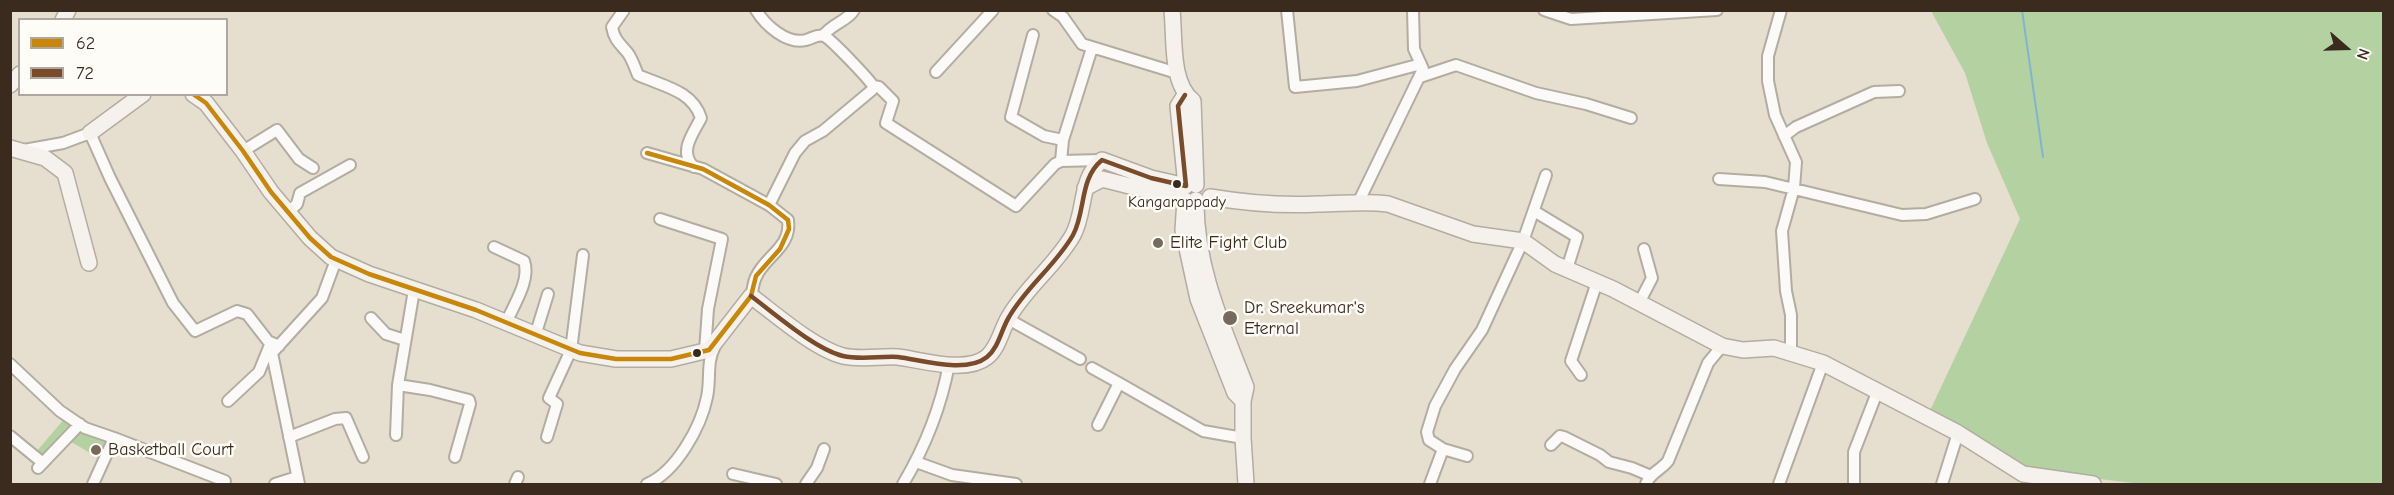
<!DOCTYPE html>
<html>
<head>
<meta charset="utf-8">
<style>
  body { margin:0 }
  #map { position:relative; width:2394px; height:495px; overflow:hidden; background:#e6dece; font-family:"Comic Neue",sans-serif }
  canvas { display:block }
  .frame { position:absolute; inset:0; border:12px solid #3b2a1e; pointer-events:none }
  .legend { position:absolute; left:18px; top:18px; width:210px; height:78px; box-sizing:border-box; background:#fdfcf7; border:2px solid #afa8a0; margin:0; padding:8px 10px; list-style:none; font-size:18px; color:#3b2a1e }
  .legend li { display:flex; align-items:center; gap:12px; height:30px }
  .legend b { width:30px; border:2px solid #afa8a0 }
  .north { position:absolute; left:2316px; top:18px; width:60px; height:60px; -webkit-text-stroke:4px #fdfcf7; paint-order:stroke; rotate:110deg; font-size:16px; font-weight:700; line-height:24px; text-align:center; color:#3b2a1e }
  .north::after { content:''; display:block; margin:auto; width:21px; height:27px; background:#3b2a1e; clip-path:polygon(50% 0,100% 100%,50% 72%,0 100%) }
</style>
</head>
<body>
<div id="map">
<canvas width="2394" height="495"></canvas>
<div class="frame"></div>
<ul class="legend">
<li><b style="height:8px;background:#c88708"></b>62</li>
<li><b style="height:8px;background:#7a4b2a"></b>72</li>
</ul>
<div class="north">N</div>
</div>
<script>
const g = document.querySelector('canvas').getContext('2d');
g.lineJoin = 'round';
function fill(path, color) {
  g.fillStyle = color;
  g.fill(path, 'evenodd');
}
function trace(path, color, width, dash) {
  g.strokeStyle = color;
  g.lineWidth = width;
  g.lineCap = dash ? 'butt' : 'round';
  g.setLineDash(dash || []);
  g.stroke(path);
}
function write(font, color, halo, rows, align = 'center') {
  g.font = font + ' "Comic Neue",sans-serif';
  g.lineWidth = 5;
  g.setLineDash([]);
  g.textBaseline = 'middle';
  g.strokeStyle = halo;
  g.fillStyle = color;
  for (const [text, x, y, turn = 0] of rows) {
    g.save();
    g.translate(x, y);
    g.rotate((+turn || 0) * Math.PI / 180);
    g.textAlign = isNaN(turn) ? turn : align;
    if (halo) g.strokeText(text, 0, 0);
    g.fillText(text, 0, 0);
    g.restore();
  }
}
fill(new Path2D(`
  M1931,11H2383V484H2142L2024,470L1927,417L2020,219L1987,143L1965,73Z
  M65,418L75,425L45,459L36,452Z
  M80,426L114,438L102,460L68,440Z`), '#b4d1a1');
trace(new Path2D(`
  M2022,10L2043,157`), '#83b4cf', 2);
const street = new Path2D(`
  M624,10L612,27C614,39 619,43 627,52C632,58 635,68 638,75C662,86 692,90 701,118C693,134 678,152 694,167
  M756,10C765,25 787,45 806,40C813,38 817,34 824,36C830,38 869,79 873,86L872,90L823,131L805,141L795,153L769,205
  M1053,10L1063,17L1082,44L1177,73
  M1287,10L1295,87L1357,81L1421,64
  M1544,10L1571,19L1717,10
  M1781,10L1768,56V81L1775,115L1796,162L1794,188L1782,231L1786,291L1791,315V353
  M1033,35L1011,117L1044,136L1063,140
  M823,36C832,23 848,21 854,10
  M936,72L993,10
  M1420,77L1456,65L1536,93L1586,104L1631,118
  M873,86L879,87L893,101L886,123L1016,206L1055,164L1061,161L1102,160
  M1784,136L1796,127L1874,92L1899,91
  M24,150L63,143L90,133L110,178L173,303L195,331L237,311L247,314L268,341L279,346
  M243,151L277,130L299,159L313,168
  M647,153L703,169L769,205L788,220C792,247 765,256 756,277C753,283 753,290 751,296
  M1061,161L1063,140L1092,48
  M1719,179L1765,182L1902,215L1926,214L1975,199
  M1359,201L1423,69L1414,49L1413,10
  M1534,211L1577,237L1567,269
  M288,212L297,204L300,193L350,165
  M660,219L722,239L708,309L705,351
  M494,247L524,261C531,280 513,306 506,323
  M1639,303L1652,278L1644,249
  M371,318L386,334L405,340
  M1008,319L1080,359
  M535,336L548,294
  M10,364L60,411L85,428L114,438L93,484
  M1092,368L1119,383
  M1581,375L1571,361L1597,282
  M398,385L430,390L469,400L470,404L455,457
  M228,401L259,372L270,345
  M1098,425L1119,383L1203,431L1243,438
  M396,435L398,385L414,290
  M10,436L43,463
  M289,437L335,419L346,418L363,457
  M547,437L557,404L549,398L571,350L583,255
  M114,438L225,481
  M1551,445L1560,436L1564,437L1600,455L1609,462L1632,468L1651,476
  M1467,456L1443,449L1429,440L1427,432L1435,406L1455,369L1482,330L1523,241L1546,175
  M916,462L952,475L1016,484
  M38,468L80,424
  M733,474L776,484
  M275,484L297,477
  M299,484L272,353L322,298L336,260
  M515,484L518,477
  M647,484C676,472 701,427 707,397C711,379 706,362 715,346
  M806,484L817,468L824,449
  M903,484C925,447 941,407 949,364
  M1430,484L1443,449
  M1646,484C1650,473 1661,470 1668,461L1708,363L1722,346
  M1779,484L1823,363
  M1854,484V452L1878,390
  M1942,484L1958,433`);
const secondary = new Path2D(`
  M1172,10C1175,38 1170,83 1193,101L1196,185
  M63,20L68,10
  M10,85L20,74
  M193,94L206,103L243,151L271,192L310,238L331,257L369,274L476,310L580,353L616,359H671L709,350L751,296C775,314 815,349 843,356C860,360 880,356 898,357C922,360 966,374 987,357C999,347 1001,330 1009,317C1026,287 1056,265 1073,235C1086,211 1079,179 1102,160L1151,178L1186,186L1178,106L1185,95
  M90,133L143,94
  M10,148L45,158L65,173L89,263
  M1085,188L1102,179L1185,200L1183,230L1198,299L1235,393L1243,401
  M1210,197C1246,203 1281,206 1318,204C1342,204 1364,201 1388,204L1473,234L1523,241L1555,264L1613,289L1722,346L1743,350L1774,348L1823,363L1958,433L2023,474L2093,484
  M1196,200C1195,266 1223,327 1246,387L1243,401V438L1246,484`);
trace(street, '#b3aca1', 14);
trace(secondary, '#b3aca1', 18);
trace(street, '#fbfaf8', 10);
trace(secondary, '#f5f2ed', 15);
trace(new Path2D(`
  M193,94L206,103L243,151L271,192L310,238L331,257L369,274L476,310L580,353L616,359H671L709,350L751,296L756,276L780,249L789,229L788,220L769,205L703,169L647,153`), '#c88708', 4.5);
trace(new Path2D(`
  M751,296C775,314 815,349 843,356C860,360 880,356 898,357C922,360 966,374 987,357C999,347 1001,330 1009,317C1026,287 1056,265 1073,235C1086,211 1079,179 1102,160L1151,178L1186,186L1178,106L1185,95`), '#7a4b2a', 4.5);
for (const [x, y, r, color] of [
  [1177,184,5,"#3b2a1e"],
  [1158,243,6,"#77695c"],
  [1230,318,8,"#77695c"],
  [697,353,5,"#3b2a1e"],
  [96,450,6,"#77695c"]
]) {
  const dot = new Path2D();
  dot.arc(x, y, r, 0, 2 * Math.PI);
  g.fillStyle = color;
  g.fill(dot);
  trace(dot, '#fdfcf7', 2);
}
write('16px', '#3b2a1e', '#fdfcf7', [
  ["Kangarappady",1177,202]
]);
write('18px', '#3b2a1e', '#fdfcf7', [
  ["Elite Fight Club",1170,243],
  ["Dr. Sreekumar's",1244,308],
  ["Eternal",1244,329],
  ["Basketball Court",108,450]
], 'left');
</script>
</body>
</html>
